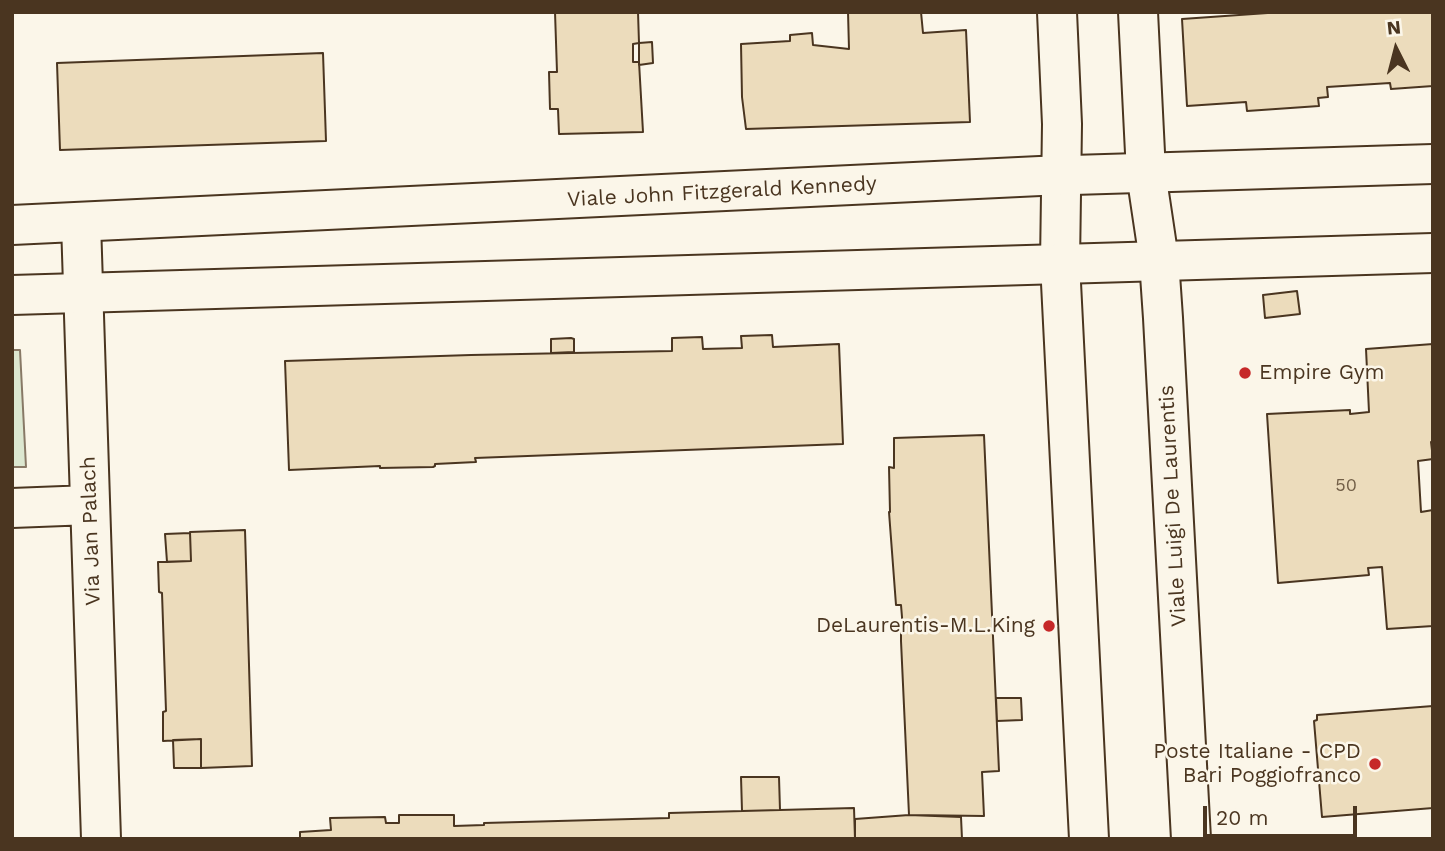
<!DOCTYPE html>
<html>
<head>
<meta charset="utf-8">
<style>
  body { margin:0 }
  #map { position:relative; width:1445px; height:851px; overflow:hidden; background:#fbf6e9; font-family:"Work Sans",sans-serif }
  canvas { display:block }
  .frame { position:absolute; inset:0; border:14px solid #4a3520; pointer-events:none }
  .north { position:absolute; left:1361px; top:14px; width:70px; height:70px; -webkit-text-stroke:5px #fbf6e9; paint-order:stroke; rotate:354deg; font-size:19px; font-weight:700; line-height:28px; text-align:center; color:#4a3520 }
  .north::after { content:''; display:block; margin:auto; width:24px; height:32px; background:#4a3520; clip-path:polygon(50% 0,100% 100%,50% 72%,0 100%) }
  .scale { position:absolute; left:1203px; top:806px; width:154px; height:32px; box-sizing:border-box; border:4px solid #4a3520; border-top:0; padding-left:9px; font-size:21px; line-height:24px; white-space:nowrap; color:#4a3520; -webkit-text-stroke:5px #fbf6e9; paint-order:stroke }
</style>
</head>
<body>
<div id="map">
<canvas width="1445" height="851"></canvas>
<div class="frame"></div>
<div class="north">N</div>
<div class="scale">20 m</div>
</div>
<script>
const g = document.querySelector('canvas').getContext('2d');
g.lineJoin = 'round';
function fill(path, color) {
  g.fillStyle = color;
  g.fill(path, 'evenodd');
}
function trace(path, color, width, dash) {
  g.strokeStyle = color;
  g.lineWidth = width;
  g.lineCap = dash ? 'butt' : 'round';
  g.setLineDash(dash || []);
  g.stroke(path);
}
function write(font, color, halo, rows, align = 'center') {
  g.font = font + ' "Work Sans",sans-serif';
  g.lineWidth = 5;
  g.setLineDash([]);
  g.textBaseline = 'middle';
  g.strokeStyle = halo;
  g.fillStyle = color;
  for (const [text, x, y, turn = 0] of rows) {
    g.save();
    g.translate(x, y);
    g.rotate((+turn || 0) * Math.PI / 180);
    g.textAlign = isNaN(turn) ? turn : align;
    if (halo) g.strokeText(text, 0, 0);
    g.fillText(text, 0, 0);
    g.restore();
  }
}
const green = new Path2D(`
  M12,350H20L26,467H12Z`);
fill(green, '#dce7d0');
trace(green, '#887966', 2);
const building = new Path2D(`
  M555,12H638L639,43L633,44V62H639L643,132L559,134L558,109H550L549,72H557Z
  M848,12H921L923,33L966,30L970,122L746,129L742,97L741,44L790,41V35L812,33L813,45L849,49Z
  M1282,12H1433V86L1391,89L1390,83L1327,87L1328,97L1318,98L1319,106L1247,111L1246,102L1187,106L1182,19Z
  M652,42L653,63L639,65V43Z
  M323,53L326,141L60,150L57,63Z
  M1297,291L1300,314L1265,318L1263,295Z
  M772,335L773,347L839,344L843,444L475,458L476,462L435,464V466L433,467L380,468V466L289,470L285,361L471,355L672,351V338L702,337L703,349L742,348L741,336Z
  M571,338L574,339V352L551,353V339Z
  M1433,344V442H1431L1433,459L1418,461L1421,512L1433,510V626L1387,629L1382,567L1368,568L1369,575L1278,583L1267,414L1350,410V414L1369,412L1366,349Z
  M984,435L999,771L982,772L984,816L909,815L901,641V629H903L901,605H896L889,512H890L889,467L894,468V438Z
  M245,530L252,766L201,768V739L163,741V712L166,711L162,593L159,592L158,562L191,561L190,532Z
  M190,533L191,561L167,562L165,534Z
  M996,698H1021L1022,720L997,721Z
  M1433,706V808L1322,817L1314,721L1317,720V715Z
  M201,739V768H174L173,740Z
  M741,777H779L780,810L742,811Z
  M854,808L855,839H300V832L331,830L330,818L385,817L386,823H399V815H454V826L484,825V823L669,818V813Z
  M909,815L961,817L962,839H855V819Z`);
fill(building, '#ecdcbc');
trace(building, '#4a3520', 2);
const minor = new Path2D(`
  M1057,12L1062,124L1060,263
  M1138,12L1146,173
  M81,223L101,839
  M12,508L90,505`);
const tertiary = new Path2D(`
  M1146,173L1159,260L1163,318L1191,839
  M1060,263L1089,839`);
const secondary = new Path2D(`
  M12,225L1040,176L1433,164
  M12,295L1433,253`);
trace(minor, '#4a3520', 42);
trace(tertiary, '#4a3520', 42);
trace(secondary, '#4a3520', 42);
trace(minor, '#fbf6e9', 38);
trace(tertiary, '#fbf6e9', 38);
trace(secondary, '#fbf6e9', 38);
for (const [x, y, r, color] of [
  [1245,373,7,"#c62828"],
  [1049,626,7,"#c62828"],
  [1375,764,7,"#c62828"]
]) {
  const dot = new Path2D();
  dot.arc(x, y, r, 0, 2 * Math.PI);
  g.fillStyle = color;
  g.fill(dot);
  trace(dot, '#fbf6e9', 2.5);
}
write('18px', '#725f47', null, [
  ["50",1346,486]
]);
write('21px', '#4a3520', '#fbf6e9', [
  ["Viale John Fitzgerald Kennedy",722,192,-3],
  ["Viale Luigi De Laurentis",1173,506,-93],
  ["Via Jan Palach",91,531,-92]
]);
write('21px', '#4a3520', '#fbf6e9', [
  ["Empire Gym",1259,373,"left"],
  ["DeLaurentis-M.L.King",1035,626],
  ["Poste Italiane - CPD",1361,752],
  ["Bari Poggiofranco",1361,776]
], 'right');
</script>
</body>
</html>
